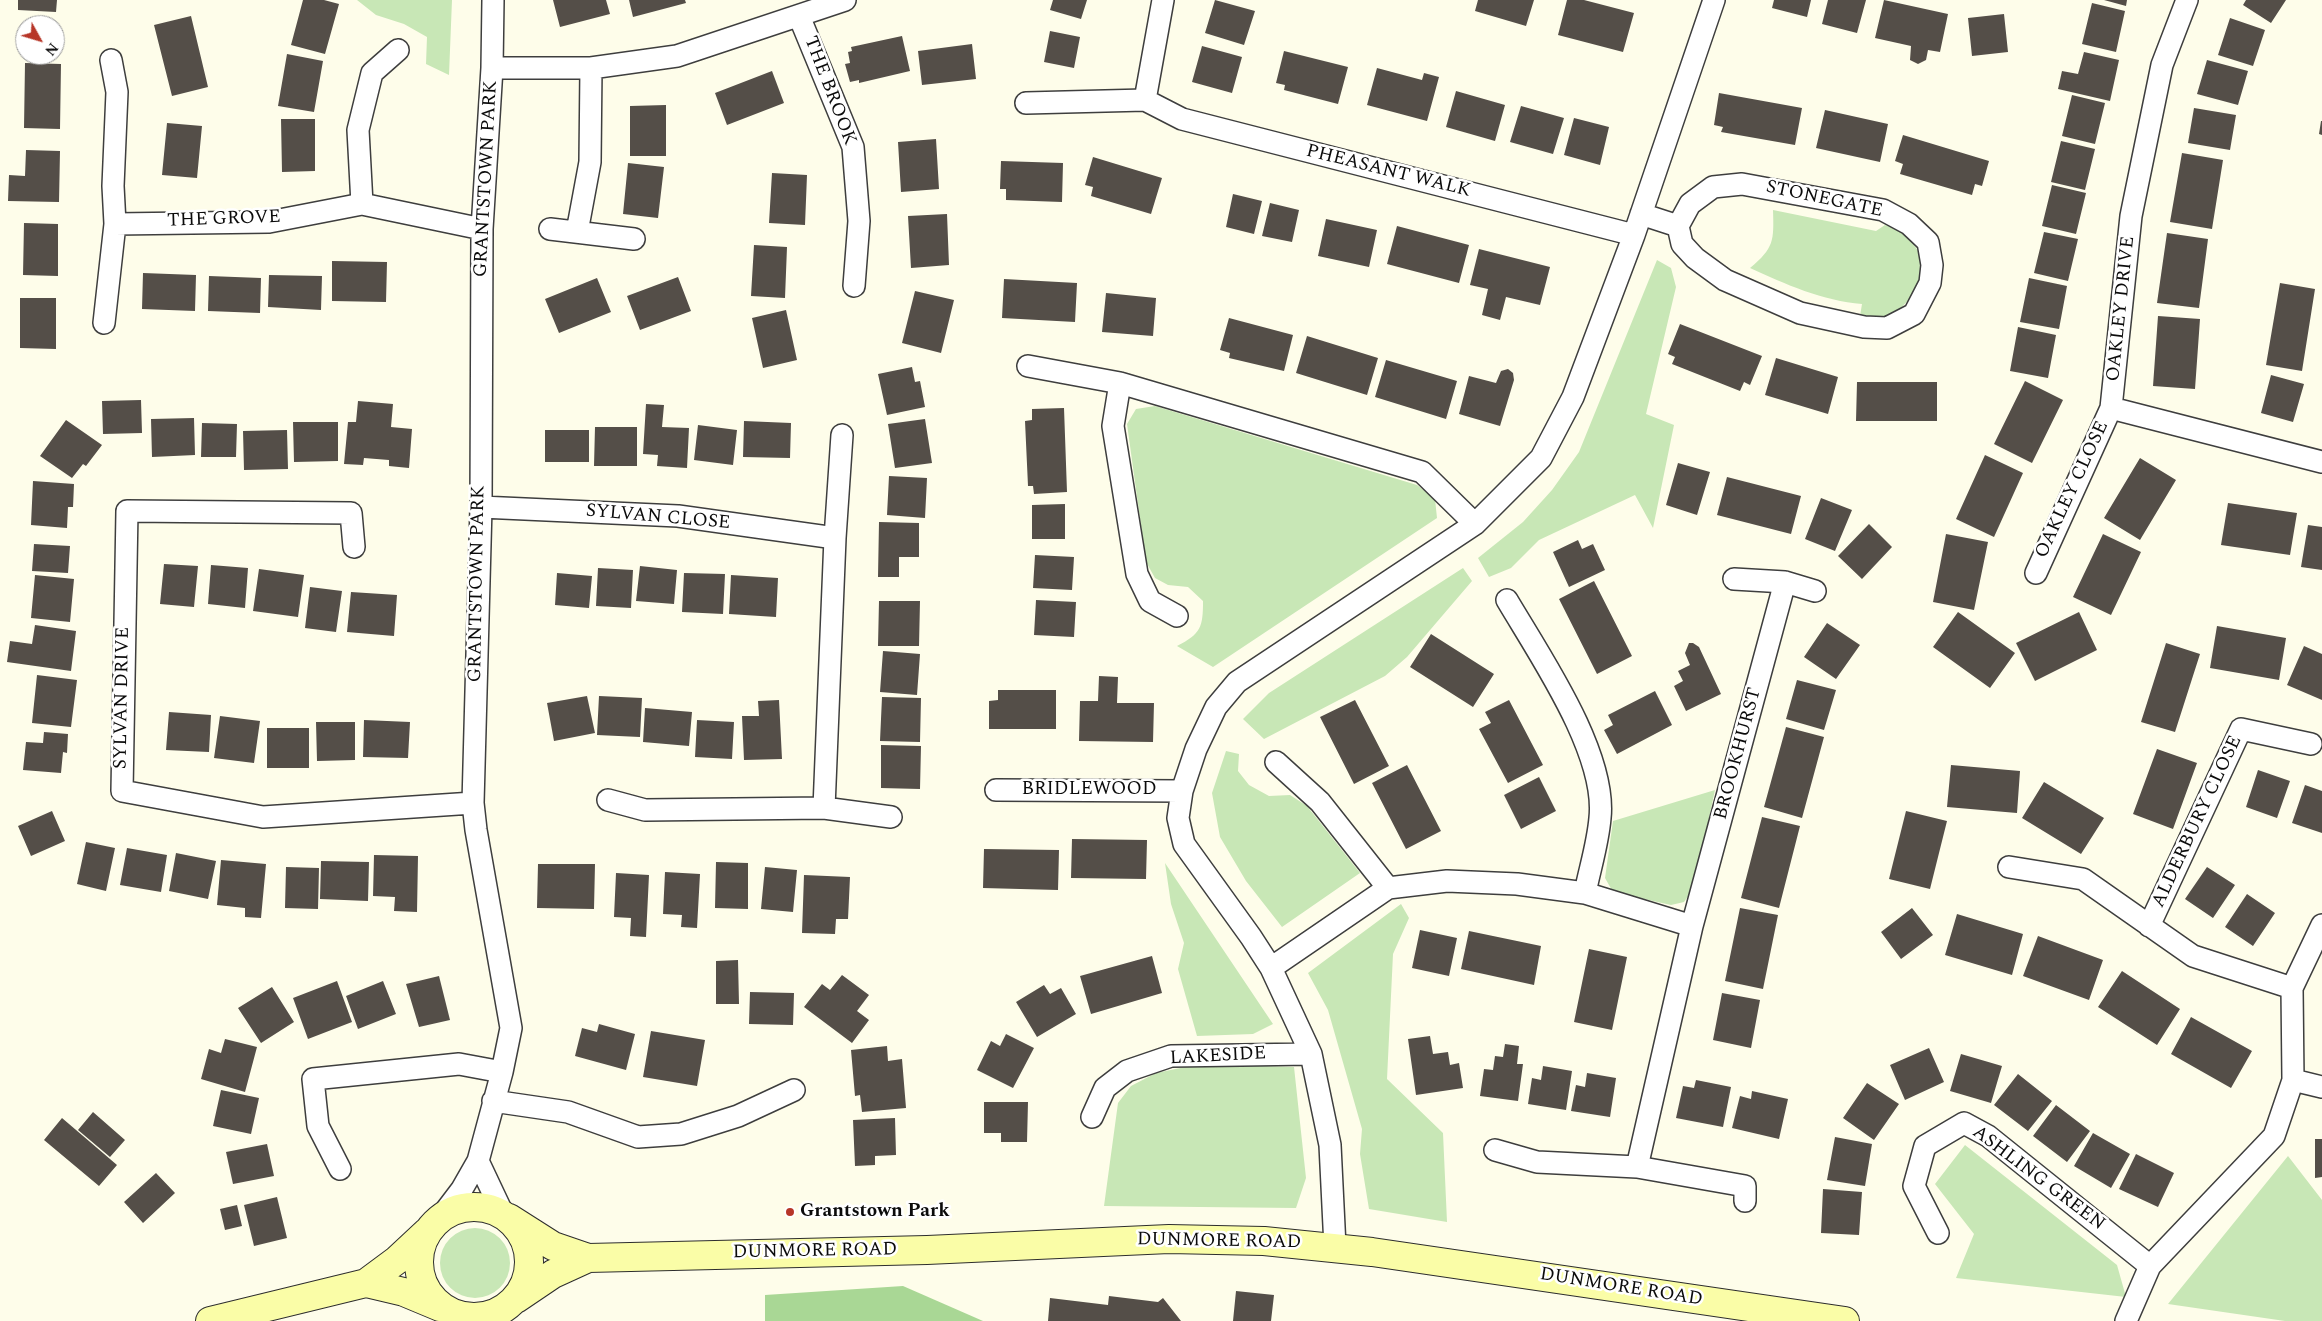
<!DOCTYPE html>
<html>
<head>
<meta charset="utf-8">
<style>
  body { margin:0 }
  #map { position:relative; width:2322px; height:1321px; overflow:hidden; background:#fefdea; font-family:Spectral,serif }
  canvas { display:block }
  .north { position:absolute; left:15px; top:15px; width:50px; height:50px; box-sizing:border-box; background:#fff; border:1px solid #9d9d9d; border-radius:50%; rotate:129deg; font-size:14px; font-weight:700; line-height:20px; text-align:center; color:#0b0b0b }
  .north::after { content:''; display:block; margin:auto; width:18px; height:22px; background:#b73628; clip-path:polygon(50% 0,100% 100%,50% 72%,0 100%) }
</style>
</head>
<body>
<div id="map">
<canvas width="2322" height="1321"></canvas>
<div class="north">N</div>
</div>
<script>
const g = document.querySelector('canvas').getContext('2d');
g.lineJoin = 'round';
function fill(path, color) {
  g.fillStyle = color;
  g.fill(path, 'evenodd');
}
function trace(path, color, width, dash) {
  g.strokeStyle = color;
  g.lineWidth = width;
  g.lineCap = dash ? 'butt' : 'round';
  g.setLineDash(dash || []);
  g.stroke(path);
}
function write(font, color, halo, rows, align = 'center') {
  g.font = font + ' Spectral,serif';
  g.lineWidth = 5;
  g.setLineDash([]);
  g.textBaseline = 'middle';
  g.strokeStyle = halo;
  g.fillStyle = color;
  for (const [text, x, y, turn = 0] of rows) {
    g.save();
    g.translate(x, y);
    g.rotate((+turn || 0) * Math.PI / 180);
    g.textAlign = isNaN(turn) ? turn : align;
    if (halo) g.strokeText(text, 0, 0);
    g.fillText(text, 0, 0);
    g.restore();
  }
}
fill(new Path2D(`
  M357,0H452L449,75L426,64L427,37L404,24L376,15Z
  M1773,210L1876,231L1885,225L1905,232L1919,252L1922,276L1915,293L1900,309L1880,319L1860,316L1862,304C1823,301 1785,284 1750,268C1774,248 1774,241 1773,210Z
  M1657,260L1671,268L1676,287L1646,414L1674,425L1653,528L1635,495L1539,540L1511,568L1489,577L1478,558L1523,522L1552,490L1579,452Z
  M1155,406L1417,485L1435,499L1437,518L1213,667L1177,646C1201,634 1203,627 1203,601L1188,587L1168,585L1155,578L1146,562L1127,424L1136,409Z
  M1463,568L1472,581L1407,657L1385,676L1264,739L1243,719L1269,693Z
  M1226,751L1239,754L1238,771L1249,785L1269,796L1290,795L1307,806L1360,873L1282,927L1246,881L1220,837L1212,793Z
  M1715,790L1694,888L1684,902L1671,905L1613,892L1605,878L1613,821Z
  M1165,863L1273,1024L1253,1034L1197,1036L1178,969L1184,943L1171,904Z
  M1401,904L1409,918L1393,954L1387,1079L1443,1133L1447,1222L1369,1209L1360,1154L1362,1129L1328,1010L1308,973Z
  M1200,1064L1294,1067L1306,1178L1296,1208L1104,1206L1118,1103L1131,1086L1156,1073Z
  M1965,1145L2117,1265L2126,1297L1956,1278L1974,1234L1935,1184Z
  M2288,1156L2322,1200V1321H2285L2168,1304Z
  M440 1263a35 35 0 1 1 70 0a35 35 0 1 1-70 0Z`), '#c8e7b6');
fill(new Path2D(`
  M903,1286L983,1321H765V1295Z`), '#a9d795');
fill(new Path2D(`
  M18,0H57L56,12L18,10Z
  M303,0H324L339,4L325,54L291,45Z
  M553,0H606L610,14L560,27Z
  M629,0H685L686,3L633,17Z
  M1053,0H1087L1081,19L1050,10Z
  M1215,0L1255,11L1244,45L1205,33Z
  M1478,0H1534L1526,26L1475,11Z
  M1567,0H1584L1634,13L1623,52L1558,35Z
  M1774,0H1811L1807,17L1772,8Z
  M1828,0H1866L1857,33L1822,24Z
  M1884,0L1948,14L1940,52L1928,50L1926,60L1918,64L1910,60L1911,46L1875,38Z
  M2104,0H2127L2126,6Z
  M2246,0H2286L2271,23L2243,5Z
  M2092,3L2125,11L2116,52L2082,44Z
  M2004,14L2008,52L1972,56L1968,18Z
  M191,16L208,87L172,96L154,25Z
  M2230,18L2265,30L2253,66L2218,55Z
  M1050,31L1080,37L1074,68L1044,62Z
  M902,36L910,71L859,83V80L850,82L845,64L850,63L848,52L852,51L851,47Z
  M972,44L976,79L922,85L918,51Z
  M1202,46L1242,57L1232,93L1192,82Z
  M1284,51L1348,67L1338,104L1284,90L1285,85L1276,83Z
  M2084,52L2119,60L2110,101L2058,89L2062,71L2078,74Z
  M287,54L323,61L314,112L278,106Z
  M2207,60L2248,71L2238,105L2197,94Z
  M25,63L61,64L60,129L24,128Z
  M1377,68L1422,80L1424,73L1439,77L1427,121L1367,105Z
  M772,71L784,103L727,125L715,93Z
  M1456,91L1505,105L1495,141L1446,127Z
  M1719,93L1802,108L1795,145L1721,132L1723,127L1714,125Z
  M2072,95L2105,103L2095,144L2062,136Z
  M666,105V156H630V106Z
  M1521,106L1564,118L1553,154L1510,142Z
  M2194,108L2236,115L2230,150L2188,143Z
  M1825,110L1888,124L1880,162L1816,148Z
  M1574,118L1609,127L1600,165L1564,155Z
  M281,119H315V171L282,172Z
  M2321,121H2322V135L2319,134Z
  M167,123L202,126L197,178L162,175Z
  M1903,135L1989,161L1982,186L1975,184L1972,195L1900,174L1903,164L1895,161Z
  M936,139L939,189L901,192L898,142Z
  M2061,141L2095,149L2085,190L2051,182Z
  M26,150L60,151L59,202L8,201L9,175L25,176Z
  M2182,153L2223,160L2212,229L2170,222Z
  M1093,157L1162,178L1151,214L1091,196L1093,187L1085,185Z
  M1001,161L1063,163L1062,202L1006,200V189H1000Z
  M628,163L664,167L658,218L623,214Z
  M772,173L807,175L805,225L769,223Z
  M2052,185L2086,193L2076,234L2042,226Z
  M1233,194L1262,201L1254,234L1226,227Z
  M1270,203L1299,210L1292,242L1262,236Z
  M947,214L949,265L911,268L908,216Z
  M1326,219L1377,230L1369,267L1318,256Z
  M24,223L58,224V276L23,275Z
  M1397,226L1469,245L1459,283L1387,264Z
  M2044,232L2078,239L2068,281L2034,273Z
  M2167,233L2208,239L2199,308L2157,303Z
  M754,245L787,247L785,298L751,296Z
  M1479,249L1550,267L1540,305L1506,297L1500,320L1482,315L1488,289L1470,285Z
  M332,261L387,262L386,302L332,301Z
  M143,273L196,275L195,311L142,309Z
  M269,275L322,276L321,310L268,307Z
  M209,276L261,278L260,313L208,311Z
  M678,277L691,311L640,330L627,296Z
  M597,278L611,312L559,333L545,299Z
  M2029,278L2067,286L2059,329L2020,322Z
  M1004,279L1077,283L1075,322L1002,318Z
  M2280,283L2315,289L2302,371L2266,365Z
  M915,291L954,300L941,353L902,343Z
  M1106,293L1156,298L1153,336L1102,332Z
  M20,298H56V349L20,348Z
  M786,310L797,360L763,368L752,318Z
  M2158,316L2200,319L2195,389L2153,386Z
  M1229,318L1293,335L1284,371L1229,358L1230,353L1220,350Z
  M1680,324L1762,356L1750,385L1744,382L1740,391L1672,364L1675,357L1668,354Z
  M2018,327L2056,335L2048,378L2010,371Z
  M1307,336L1378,358L1367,395L1296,373Z
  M1776,358L1838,377L1828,414L1765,395Z
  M1386,360L1457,381L1446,419L1375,397Z
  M912,367L915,382L920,381L925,407L887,415L878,374Z
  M1508,369L1513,373L1514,380L1500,426L1459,414L1469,376L1496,383L1501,371Z
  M2271,375L2304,384L2293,422L2261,413Z
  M2025,381L2063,400L2032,463L1994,444Z
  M1857,382H1937V421H1856Z
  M141,400L142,433L103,434L102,401Z
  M358,401L393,404L391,427L412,429L409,468L389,466V460L364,458L363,465L344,464L348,422H356Z
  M646,404L664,405L662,427L689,428L687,468L657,466L658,455L643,454Z
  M1064,408L1067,492L1034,494L1033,486H1028L1025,421L1032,420V409Z
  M194,418L195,455L152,457L151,419Z
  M925,419L932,463L895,468L888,424Z
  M66,420L102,445L86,466L83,464L72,478L40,456Z
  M744,421L791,423L790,458L743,457Z
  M293,422H338V461L294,462Z
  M202,423L237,424L236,457H201Z
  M698,425L737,430L733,465L694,460Z
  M595,427H637V466H594Z
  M287,430L288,469L244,470L243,431Z
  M545,430H589V462H545Z
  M1985,455L2023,473L1994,537L1956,519Z
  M2140,458L2176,480L2140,540L2104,518Z
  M1678,463L1710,472L1697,515L1666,505Z
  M889,476L927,478L925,518L887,515Z
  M1727,477L1801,496L1791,534L1717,515Z
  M33,481L74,484L73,507H68L67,528L31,525Z
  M1821,498L1852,510L1835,551L1805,539Z
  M2228,503L2297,513L2290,555L2221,545Z
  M1065,504V539H1032V505Z
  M879,522L919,523V557H899V577H878Z
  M1869,524L1892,547L1862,579L1838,556Z
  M2308,525L2322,527V570L2301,567Z
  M1946,534L1988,542L1974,610L1933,602Z
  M2103,534L2141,552L2111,615L2073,597Z
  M1578,540L1582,549L1593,544L1605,570L1569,587L1553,552Z
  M34,544L70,546L68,573L32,571Z
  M1035,555L1074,557L1072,590L1033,588Z
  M164,564L198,566L194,607L160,604Z
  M211,565L248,568L245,608L208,604Z
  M640,566L677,570L674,604L636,601Z
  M598,568L633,570L631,608L596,606Z
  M259,569L304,575L298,617L253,611Z
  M557,573L592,576L589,608L555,605Z
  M684,573L725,574L723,614L682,612Z
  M35,575L74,579L70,622L31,618Z
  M731,575L778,578L776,617L729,614Z
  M1594,581L1632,656L1597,674L1559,599Z
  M310,587L342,591L336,632L305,628Z
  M351,592L397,595L394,636L347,632Z
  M1036,600L1076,602L1074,637L1034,635Z
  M879,601H920L919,646H878Z
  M1958,612L2015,653L1990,688L1933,647Z
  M2079,612L2097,650L2035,681L2016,643Z
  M1827,623L1860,645L1836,679L1804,657Z
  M35,625L76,631L71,671L7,662L10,641L32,644Z
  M2217,626L2286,638L2279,680L2210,668Z
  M1431,634L1494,674L1473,707L1410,667Z
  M1689,643H1693L1699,647L1721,694L1686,711L1674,686L1683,681L1678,671L1690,665L1685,653Z
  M2166,643L2200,654L2175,732L2141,722Z
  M2304,646L2322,654V700L2287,685Z
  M883,651L920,654L917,695L880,692Z
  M37,675L77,680L71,727L32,723Z
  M1099,676L1118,677L1117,703H1154L1153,742L1079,741L1080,701H1098Z
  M1797,680L1836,690L1824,730L1786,719Z
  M998,690H1056V729H989V701L998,700Z
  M1655,691L1672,725L1617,754L1604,730L1613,725L1608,715Z
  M587,696L595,733L554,741L547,703Z
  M599,696L642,698L640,737L597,735Z
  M882,697L921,698L920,742L880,741Z
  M779,700L782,759L744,760L742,716H759L758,701Z
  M1355,700L1389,766L1354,784L1320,717Z
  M1509,700L1543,765L1508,783L1479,729L1491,723L1485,712Z
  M645,708L692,712L689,746L643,742Z
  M169,712L211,715L209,752L166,750Z
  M220,716L260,721L254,763L214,758Z
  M364,720L410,722L408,758L363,757Z
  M697,720L734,722L732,759L695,757Z
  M316,722H355V760L317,761Z
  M1786,727L1824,737L1802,818L1764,807Z
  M267,728H309V768H267Z
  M44,732L68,734L67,753L63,752L61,773L23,770L26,742L43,743Z
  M881,745L921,746L920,789L881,788Z
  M2157,749L2197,763L2173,829L2133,814Z
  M1407,765L1441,831L1406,849L1372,783Z
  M1951,765L2020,771L2017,813L1947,807Z
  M2258,770L2290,781L2277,818L2246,807Z
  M1539,777L1556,811L1521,829L1504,795Z
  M2044,782L2104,818L2081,854L2022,818Z
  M2305,785L2322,791V833L2292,823Z
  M52,811L65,841L31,856L18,826Z
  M1906,811L1947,821L1930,889L1889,879Z
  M1762,817L1800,826L1779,908L1741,898Z
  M1072,839L1147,840L1146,879L1071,878Z
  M86,842L115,848L106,891L77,884Z
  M127,848L167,855L161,892L120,885Z
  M984,849L1059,850L1058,890L983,888Z
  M176,853L216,861L208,899L169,891Z
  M374,855L418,856L417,912L394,911L395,897L373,896Z
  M221,860L266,864L261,918L245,917V908L217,905Z
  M321,861L369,862L368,901L320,899Z
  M716,862L748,863V909L715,908Z
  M538,864H595L594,909L537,908Z
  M286,867L319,868L318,909L285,908Z
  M765,867L797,870L793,912L761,909Z
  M2207,867L2235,885L2213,918L2185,899Z
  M665,872L700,874L697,928L681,927L682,915L663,914Z
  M616,873L649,875L646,937L630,936L631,918L614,917Z
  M804,875L850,877L848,919H836L835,934L802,933Z
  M2247,894L2275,913L2253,946L2225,927Z
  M1740,908L1778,915L1763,989L1725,981Z
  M1912,908L1933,935L1901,959L1881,932Z
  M1957,914L2023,934L2012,975L1945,955Z
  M1420,930L1457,938L1449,976L1412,968Z
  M1469,931L1541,946L1534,985L1461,969Z
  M2038,936L2103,960L2089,1000L2023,976Z
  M1589,949L1627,957L1612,1030L1574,1022Z
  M1152,956L1162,993L1091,1014L1080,976Z
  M738,960L739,1004H716V961Z
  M2122,971L2180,1009L2157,1045L2098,1007Z
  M842,975L869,995L857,1011L869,1020L852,1043L804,1007L822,984L830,990Z
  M439,976L450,1020L419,1027L406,984Z
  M337,981L352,1022L308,1039L293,998Z
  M383,981L396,1014L358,1029L346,996Z
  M1044,985L1050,994L1061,988L1076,1014L1037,1037L1016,1002Z
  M272,987L294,1022L261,1043L238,1008Z
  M750,992L794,993L793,1025L749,1024Z
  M1722,993L1760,1000L1751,1048L1713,1040Z
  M2191,1017L2252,1051L2231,1088L2171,1054Z
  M599,1024L635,1034L626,1070L575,1056L582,1028L597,1032Z
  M651,1031L705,1040L697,1086L643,1077Z
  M1006,1034L1034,1048L1013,1088L977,1070L991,1041L1000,1046Z
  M1430,1036L1433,1054L1448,1052L1450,1065L1459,1063L1463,1088L1416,1095L1408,1039Z
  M225,1039L257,1047L245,1092L201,1079L209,1049L221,1053Z
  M1505,1044L1519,1046L1517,1064H1523L1518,1101L1480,1096L1484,1069L1493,1070L1495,1056L1503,1057Z
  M887,1046L888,1061L902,1059L906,1108L862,1112L860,1095L855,1096L851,1050Z
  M1929,1048L1944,1082L1905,1100L1890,1065Z
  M1961,1054L2002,1066L1991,1103L1950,1091Z
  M1543,1066L1572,1071L1566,1110L1528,1104L1532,1078L1541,1080Z
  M1587,1073L1616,1078L1610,1117L1571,1111L1576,1085L1585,1087Z
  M2018,1074L2052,1101L2028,1131L1994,1105Z
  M1696,1080L1731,1087L1723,1127L1676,1118L1683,1086L1694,1088Z
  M1867,1083L1899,1104L1874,1140L1843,1118Z
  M221,1090L259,1098L251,1134L213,1126Z
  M1752,1091L1788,1099L1779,1139L1732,1128L1740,1096L1751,1099Z
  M984,1102H1028L1027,1142H1001V1133H984Z
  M2056,1105L2090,1131L2067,1162L2033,1136Z
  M93,1112L125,1140L110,1157L78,1130Z
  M62,1118L117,1165L99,1186L44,1140Z
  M895,1118L896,1155L875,1156V1165L855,1166L853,1120Z
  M2093,1133L2130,1154L2111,1188L2074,1166Z
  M1835,1137L1872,1144L1865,1186L1827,1180Z
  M2315,1139H2322V1177L2315,1178Z
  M267,1144L274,1176L233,1184L226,1152Z
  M2136,1154L2174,1173L2158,1207L2119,1189Z
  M156,1173L175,1193L143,1223L124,1202Z
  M1823,1189L1862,1192L1859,1235L1821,1233Z
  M277,1197L287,1238L254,1246L244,1205Z
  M237,1205L242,1226L225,1230L220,1209Z
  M1236,1291L1274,1295L1271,1321H1233Z
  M1109,1296L1158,1302L1163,1298L1181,1321H1048L1050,1298L1108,1305Z`), '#544e48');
const minor = new Path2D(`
  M799,16L853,147L859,221L854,286
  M111,60L117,92L113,186L115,224L269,222L362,204L482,229
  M492,68H591L677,56L845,0
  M1145,100L1163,0
  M1026,103L1145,100L1182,119L1634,235
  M1742,184L1883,210L1909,224L1928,242L1932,265L1930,283L1914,314L1887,328L1864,327L1800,313L1725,280L1695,258L1682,244L1678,226L1690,204L1713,187Z
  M362,204L358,130L372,73L398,50
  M1641,214L1678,226
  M550,229L634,239
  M577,232L590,162L591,68
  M104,323L115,224
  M1028,366L1120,383L1422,472L1475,524
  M1120,383L1113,426L1137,574L1150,601L1177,616
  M2111,408L2322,462
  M481,507L678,516L835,538
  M354,547L351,513L127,511L122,791L263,817L473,803
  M2036,573L2111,408L2131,216L2162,65L2187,0
  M1734,579L1785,582L1815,591
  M1507,600C1540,656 1607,753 1600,818C1598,843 1590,868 1585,893
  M1276,762L1320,802L1388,888
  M996,790L1182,791
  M608,800L645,810L824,808L891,817
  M824,808L835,538L842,435
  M2009,867L2083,879L2193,956L2292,988
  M2149,926L2241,729L2311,744
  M1271,968L1388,888L1447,881L1517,884L1585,893L1692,926
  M2293,1080L2322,1087
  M493,1101L568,1112L638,1137L681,1134L738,1116L794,1090
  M1092,1117L1105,1088L1127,1071L1171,1056L1311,1054
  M1495,1150L1537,1162L1637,1167L1745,1186V1201
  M478,1161L503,1214
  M1637,1167L1692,926L1785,582
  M340,1169L318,1126L313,1079L459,1064L502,1072
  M440,1218L462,1189L478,1161L502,1072L511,1028L476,830L473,803L481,507L482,229L492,68L493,0
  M1938,1233L1914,1186L1925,1146L1964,1123L1988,1136L2150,1266
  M1335,1247L1330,1145L1311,1054L1271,968L1251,937L1184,844L1178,818L1182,791L1196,749L1216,707L1237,682L1475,524L1541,458L1573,397L1634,235L1714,0
  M455,1314L458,1321
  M494,1321L501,1311
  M2126,1321L2150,1266L2274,1136L2293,1080L2292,988L2322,925`);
const secondary = new Path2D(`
  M419 1262a55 55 0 1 1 110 0a55 55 0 1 1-110 0Z
  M509,1218L553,1246L588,1258L927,1250L1169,1239L1264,1241L1372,1252L1845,1321
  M366,1283L404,1292L440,1307
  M516,1299L553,1274L588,1258
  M210,1321L366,1283L397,1260L427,1232`);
trace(minor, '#3e3e3e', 24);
trace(secondary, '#2d2d2d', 30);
trace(minor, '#fff', 21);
trace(secondary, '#fafda7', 28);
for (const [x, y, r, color] of [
  [790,1212,5,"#b73628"]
]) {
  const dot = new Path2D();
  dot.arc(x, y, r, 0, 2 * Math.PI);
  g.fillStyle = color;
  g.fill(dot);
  trace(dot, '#fff', 2);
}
write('19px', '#0b0b0b', '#fff', [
  ["THE BROOK",829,91,69],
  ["PHEASANT WALK",1388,172,14],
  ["GRANTSTOWN PARK",487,179,-87],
  ["STONEGATE",1824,200,12],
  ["THE GROVE",224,220,-2],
  ["OAKLEY DRIVE",2122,309,-84],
  ["OAKLEY CLOSE",2073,490,-65],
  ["SYLVAN CLOSE",658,518,5],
  ["GRANTSTOWN PARK",478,584,-89],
  ["SYLVAN DRIVE",123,698,-89],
  ["BROOKHURST",1739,754,-75],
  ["BRIDLEWOOD",1089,790],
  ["ALDERBURY CLOSE",2198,822,-65],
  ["LAKESIDE",1218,1057,-3],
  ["ASHLING GREEN",2038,1179,37],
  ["DUNMORE ROAD",1219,1242,1],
  ["DUNMORE ROAD",815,1252,-1],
  ["DUNMORE ROAD",1621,1288,9]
]);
write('bold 19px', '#0b0b0b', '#fff', [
  ["Grantstown Park",800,1212]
], 'left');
</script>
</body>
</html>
